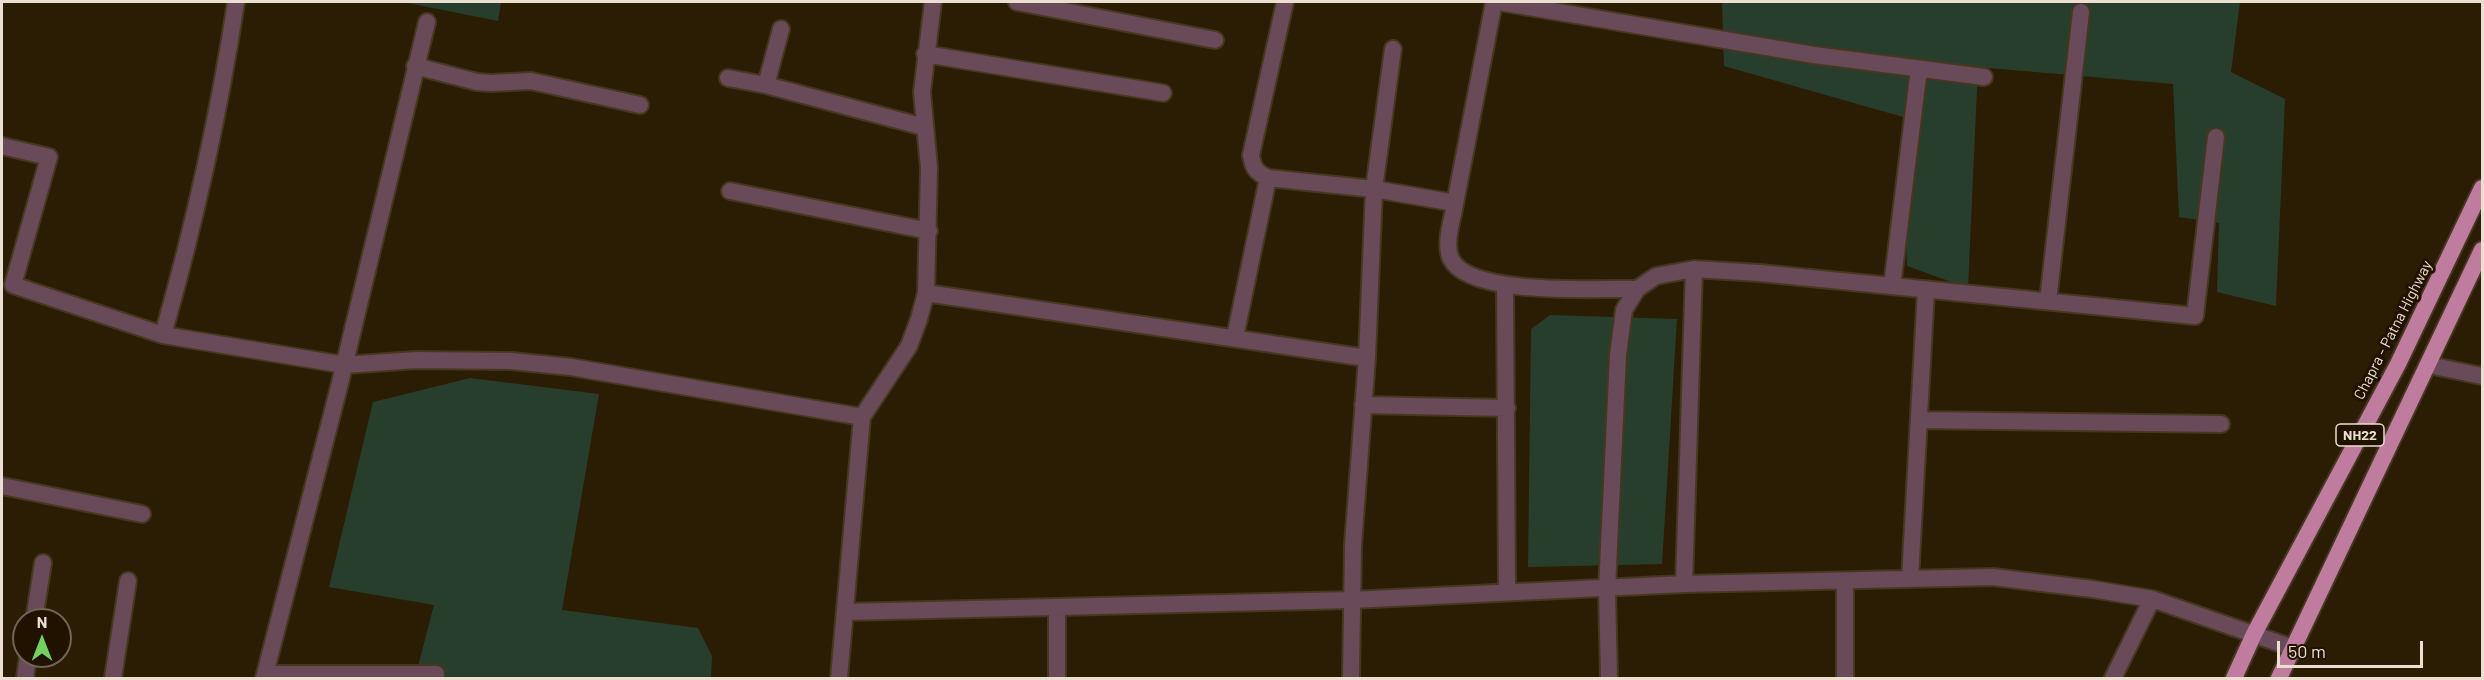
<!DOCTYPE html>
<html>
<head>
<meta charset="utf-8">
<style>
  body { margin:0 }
  #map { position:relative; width:2484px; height:680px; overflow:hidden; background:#2b1c04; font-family:Barlow,sans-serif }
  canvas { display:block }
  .frame { position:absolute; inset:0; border:3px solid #eadfd1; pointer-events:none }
  .north { position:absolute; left:12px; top:608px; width:60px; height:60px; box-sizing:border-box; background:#211200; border:2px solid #716454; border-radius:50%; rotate:0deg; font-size:16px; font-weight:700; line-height:24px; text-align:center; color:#eadfd1 }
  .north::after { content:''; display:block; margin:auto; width:21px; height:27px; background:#73d25d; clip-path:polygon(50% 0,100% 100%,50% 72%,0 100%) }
  .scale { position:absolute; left:2277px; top:641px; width:146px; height:27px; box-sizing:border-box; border:3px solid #eadfd1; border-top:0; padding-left:8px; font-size:18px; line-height:21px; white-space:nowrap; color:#eadfd1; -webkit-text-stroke:4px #211200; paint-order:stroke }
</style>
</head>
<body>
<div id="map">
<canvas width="2484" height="680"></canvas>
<div class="frame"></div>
<div class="north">N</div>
<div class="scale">50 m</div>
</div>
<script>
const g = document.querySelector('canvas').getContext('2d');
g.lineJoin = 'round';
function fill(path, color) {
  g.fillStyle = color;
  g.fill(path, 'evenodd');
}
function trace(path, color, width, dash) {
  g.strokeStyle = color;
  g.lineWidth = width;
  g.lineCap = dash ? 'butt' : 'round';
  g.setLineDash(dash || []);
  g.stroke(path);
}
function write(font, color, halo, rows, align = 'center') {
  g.font = font + ' Barlow,sans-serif';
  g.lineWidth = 6;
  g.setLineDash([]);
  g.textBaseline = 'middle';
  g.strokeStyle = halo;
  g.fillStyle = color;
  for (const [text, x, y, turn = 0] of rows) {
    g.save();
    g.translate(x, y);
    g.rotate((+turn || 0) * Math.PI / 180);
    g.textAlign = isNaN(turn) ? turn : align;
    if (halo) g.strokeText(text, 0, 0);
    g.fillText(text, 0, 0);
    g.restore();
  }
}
fill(new Path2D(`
  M403,2H501L498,21Z
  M1722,2H2240L2231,72L2285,99L2276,306L2217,292L2219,223L2179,217L2173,84L1978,67L1968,288L1907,266L1903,117L1724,66Z
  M1550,315L1677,319L1662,564L1528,567L1531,329Z
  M470,378L599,394L562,610L698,628L712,656L711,678H415L434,605L329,587L373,402Z`), '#283e2c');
const minor = new Path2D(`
  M1017,2L1215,40
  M1494,2L1453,214C1450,228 1445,246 1451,259C1470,297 1598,288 1637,289
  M1499,2L1814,55L1984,77
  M925,54L1163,93
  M415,66L477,82L491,83L531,81L640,105
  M728,78L766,85L924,127
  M766,85L781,29
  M2,146L49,157L13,285L163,335C194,226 219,114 236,2
  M1268,178C1256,172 1253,168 1251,155L1285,2
  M730,191L929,231
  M1505,286L1507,591
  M1892,286L1919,69
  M926,293L1367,358L1353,545L1351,678
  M2048,301L2081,12
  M163,335L345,365L416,360L511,361L571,367L862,417
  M1235,337L1268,178L1374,189L1455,203
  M1367,358L1374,189L1393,49
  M2429,365L2482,376
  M1363,405L1507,408
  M1919,420L2221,424
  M2,486L142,514
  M1910,579L1926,290
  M1845,581V678
  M1684,584L1694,269
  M1057,607V678
  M845,612L1351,600L1684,584L1993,577L2092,589L2152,599L2293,648
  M34,620L43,563
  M265,674H436
  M25,678L28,656
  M113,678L128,581
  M264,678L340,383L427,22
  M839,678L862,417L909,346L919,319L926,293L929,168L922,92L933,2
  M1609,678L1607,589L1618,355L1624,310L1637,289L1656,276L1694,269L1760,273L2195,316L2216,137
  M2113,678L2152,599`);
const trunk = new Path2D(`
  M2234,678L2254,634L2398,364L2482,188
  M2279,678L2482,250`);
trace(minor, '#463721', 20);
trace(trunk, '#463721', 20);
trace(minor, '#684a58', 16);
trace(trunk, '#c07c9e', 16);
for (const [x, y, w] of [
  [2360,435,48]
]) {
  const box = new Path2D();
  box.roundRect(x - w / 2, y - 11, w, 22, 4.5);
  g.fillStyle = '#211200';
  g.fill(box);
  trace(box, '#eadfd1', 1.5);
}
write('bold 14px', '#eadfd1', null, [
  ["NH22",2360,435]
]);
write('15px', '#eadfd1', '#211200', [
  ["Chapra - Patna Highway",2393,330,-63]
]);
</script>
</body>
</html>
